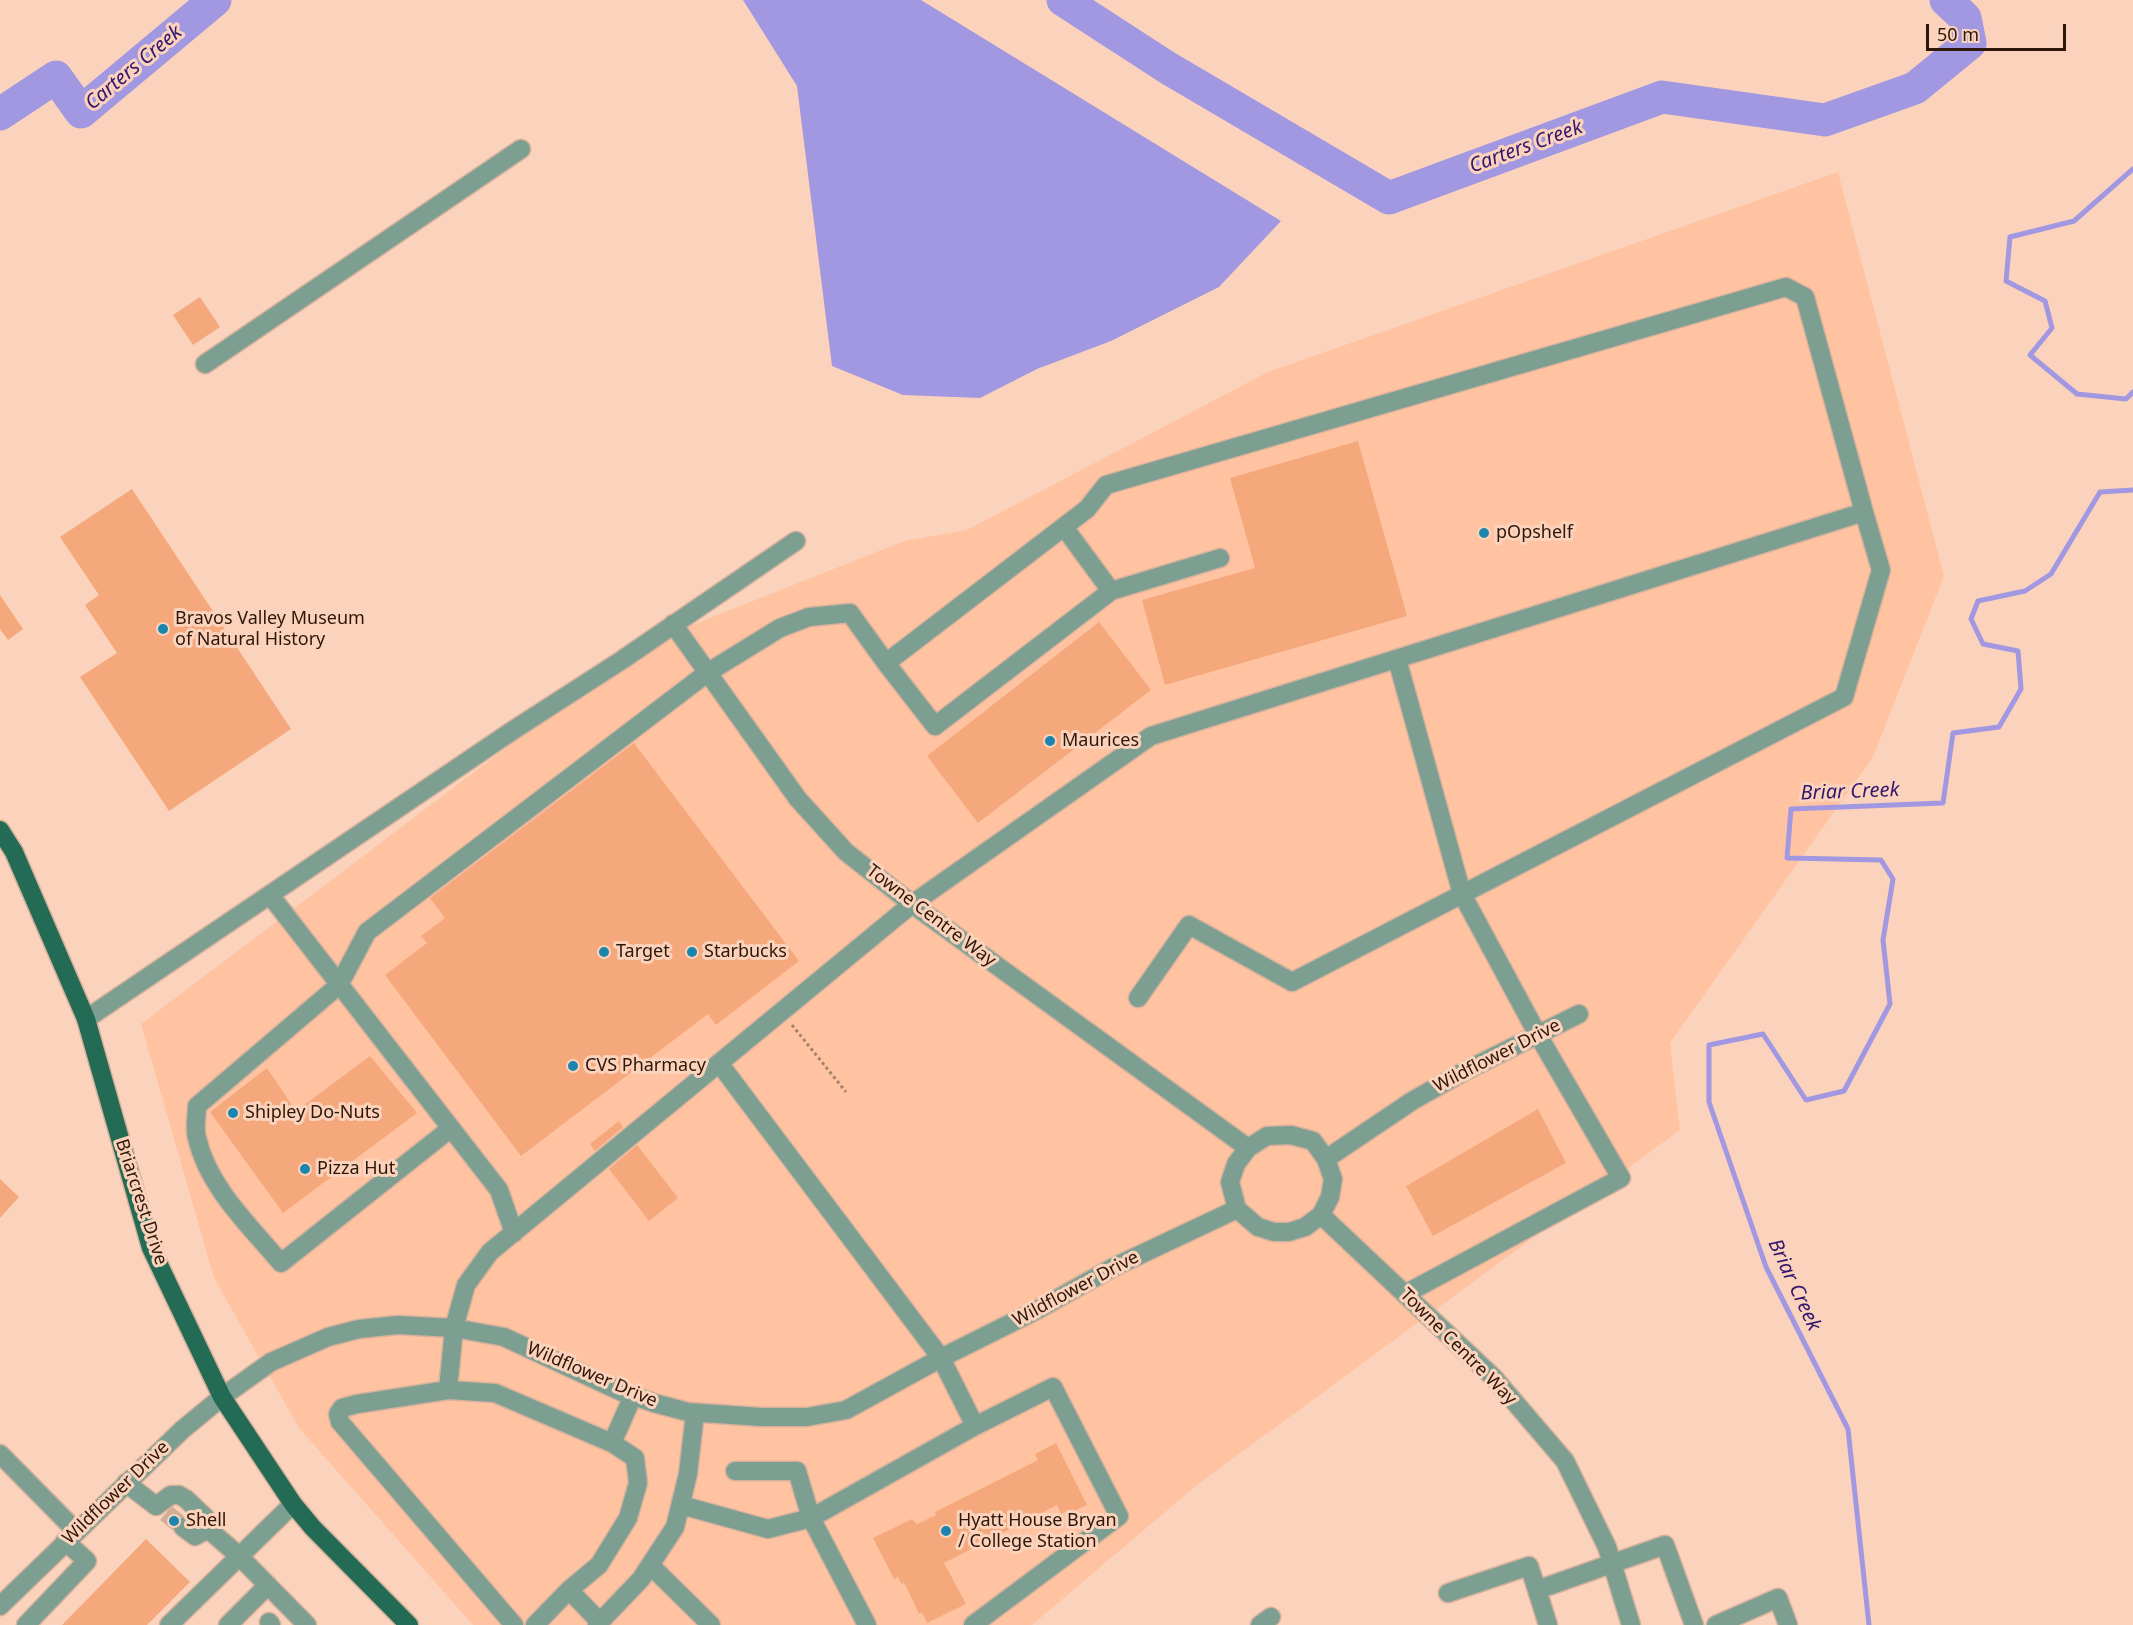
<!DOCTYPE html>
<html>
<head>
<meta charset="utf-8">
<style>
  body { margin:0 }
  #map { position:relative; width:2133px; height:1625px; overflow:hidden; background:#fbd3bc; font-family:"Noto Sans",sans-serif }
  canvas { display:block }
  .scale { position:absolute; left:1926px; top:24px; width:140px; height:27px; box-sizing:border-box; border:3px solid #2e1608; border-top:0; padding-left:8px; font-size:18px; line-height:21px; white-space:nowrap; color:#2e1608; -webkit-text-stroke:4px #fbd3bc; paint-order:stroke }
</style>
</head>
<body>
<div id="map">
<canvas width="2133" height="1625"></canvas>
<div class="scale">50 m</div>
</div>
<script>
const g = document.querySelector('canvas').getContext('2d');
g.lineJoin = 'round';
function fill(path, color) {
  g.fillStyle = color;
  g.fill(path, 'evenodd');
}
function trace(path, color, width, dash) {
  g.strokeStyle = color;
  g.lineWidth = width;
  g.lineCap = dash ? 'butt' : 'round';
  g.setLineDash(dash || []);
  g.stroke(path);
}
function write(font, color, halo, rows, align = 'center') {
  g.font = font + ' "Noto Sans",sans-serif';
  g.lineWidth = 6;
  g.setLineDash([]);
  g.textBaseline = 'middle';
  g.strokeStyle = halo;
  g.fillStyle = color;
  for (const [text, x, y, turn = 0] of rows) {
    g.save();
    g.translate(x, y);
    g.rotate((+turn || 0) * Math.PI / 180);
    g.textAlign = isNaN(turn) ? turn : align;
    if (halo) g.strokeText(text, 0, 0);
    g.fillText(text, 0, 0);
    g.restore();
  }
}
fill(new Path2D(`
  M1838,172L1944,576L1873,757L1670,1043L1680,1130L1197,1485L1032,1625H473L299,1428L214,1278L141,1024L642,645L904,541L967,530L1268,372Z`), '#ffc3a2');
fill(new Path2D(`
  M743,0H921L1281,221L1219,287L1111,341L1037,369L980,398L903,395L832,366L797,86Z`), '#a297e1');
trace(new Path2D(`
  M2133,169L2074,221L2010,237L2006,281L2045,301L2052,328L2030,355L2077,394L2126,399L2133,392
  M1869,1625L1848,1429L1766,1267L1709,1102V1045L1763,1034L1806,1100L1844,1091L1890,1004L1883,940L1893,879L1881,860L1787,858L1791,809L1943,803L1953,733L1999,727L2021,689L2018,651L1983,644L1971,619L1978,601L2025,591L2051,574L2100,492L2133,490`), '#a297e1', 5);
trace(new Path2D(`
  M1063,0L1168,68L1389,198L1662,97L1825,120L1915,88L1970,43L1965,18L1946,0
  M0,114L56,77L81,112L215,0`), '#a297e1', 33);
fill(new Path2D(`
  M200,297L220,327L193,345L173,315Z
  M1358,441L1407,616L1165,685L1142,600L1255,568L1230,478Z
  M132,489L291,729L169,811L80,677L117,653L85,605L99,595L60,537Z
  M0,595L23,629L8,640L0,629Z
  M1099,622L1151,690L978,823L927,756Z
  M634,743L799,961L716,1025L708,1014L521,1156L385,975L427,943L421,936L445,918L430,898Z
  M370,1056L417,1113L283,1213L210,1112L267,1068L296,1111Z
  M1538,1109L1566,1163L1433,1236L1406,1186Z
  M619,1121L623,1127L595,1151L590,1144Z
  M637,1145L678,1198L649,1221L609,1169Z
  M0,1179L19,1197L0,1218Z
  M1056,1443L1087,1505L1070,1513L1068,1511L1061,1514L1057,1505L944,1563L966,1604L927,1623L922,1612L919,1614L904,1582L902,1585L898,1577L894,1579L873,1538L912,1519L917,1524L936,1515L935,1512L1038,1460L1035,1454Z
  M146,1539L190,1582L147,1625H62Z`), '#f5a87c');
trace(new Path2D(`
  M166,1513L183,1527`), '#d2ad98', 18, [18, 9]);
const minor = new Path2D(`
  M205,364L521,149
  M1064,527L1111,591
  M673,624L798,799L846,852L912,904L1248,1148
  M1397,659L1462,894L1538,1035L1621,1178L1405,1294
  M886,663L935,726L1111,591L1220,558
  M270,895L499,1190L514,1233
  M86,1019L512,731L622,660L796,541
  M719,1063L941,1358L975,1426L811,1518L797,1471H735
  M450,1129L281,1263C250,1226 208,1187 197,1138C194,1128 197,1116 197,1106L339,985L367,932L707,673L780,628L809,617L850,613L886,663L1087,509L1106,485L1786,287L1805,297L1864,512
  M1291,1135L1313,1141L1326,1159L1333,1179L1330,1197L1321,1215L1305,1227L1289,1232H1274L1258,1227L1237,1209L1230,1182L1236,1164L1248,1148L1267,1136Z
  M1326,1159L1412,1101L1465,1071L1579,1014
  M1321,1215L1494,1378L1565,1461L1607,1547L1631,1625
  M448,1390L495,1393L612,1443
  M0,1454L76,1531
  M126,1483L156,1506L171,1495H179L186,1499L205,1517L208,1529L238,1555L307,1625
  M681,1505L768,1529L811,1518L867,1625
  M183,1527L195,1536L208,1529
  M650,1565L711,1625
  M569,1590L599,1565L628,1518L638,1483L635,1458L612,1443L633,1396
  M1537,1590L1548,1625
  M1448,1593L1529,1566L1537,1590L1665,1545L1694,1625
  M0,1606L182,1430L222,1397L271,1362L328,1337L359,1329L398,1325L454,1328L504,1337L622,1392L654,1403L688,1412L761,1417H807L846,1410L941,1358L1037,1310L1112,1268L1237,1209
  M269,1622L271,1625
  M26,1625L87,1561L65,1541
  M169,1625L293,1504
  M228,1625L268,1585
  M514,1625L340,1422L338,1414L342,1408L357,1404L448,1390L454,1328L466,1285L490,1252L912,904L1151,736L1864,512L1881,570L1844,697L1292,982L1189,925L1138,998
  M535,1625L569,1590L600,1622
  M597,1625L641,1579L675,1527L688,1474L695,1413
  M973,1625L1119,1516L1053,1387L975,1426
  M1260,1625L1271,1617
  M1716,1625L1778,1598L1788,1625`);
const major = new Path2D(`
  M0,830L14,852L86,1019L151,1248L222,1397L293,1504L313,1528L409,1625`);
trace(minor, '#d6b19c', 21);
trace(major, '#d6b19c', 21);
trace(new Path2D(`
  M792,1025L846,1092`), '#a3826e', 3, [3, 3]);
trace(minor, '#7d9f92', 18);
trace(major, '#246b56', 18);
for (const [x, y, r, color] of [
  [1484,533,6,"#1c85ad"],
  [163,629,6,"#1c85ad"],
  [1050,741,6,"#1c85ad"],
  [604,952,6,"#1c85ad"],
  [692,952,6,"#1c85ad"],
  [573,1066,6,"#1c85ad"],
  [233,1113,6,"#1c85ad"],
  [305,1169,6,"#1c85ad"],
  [174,1521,6,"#1c85ad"],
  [946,1531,6,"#1c85ad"]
]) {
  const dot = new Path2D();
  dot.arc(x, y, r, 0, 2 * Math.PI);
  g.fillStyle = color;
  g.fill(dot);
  trace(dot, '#fbd3bc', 2);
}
write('18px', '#2e1608', '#fbd3bc', [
  ["pOpshelf",1496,533],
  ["Bravos Valley Museum",175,619],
  ["of Natural History",175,640],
  ["Maurices",1062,741],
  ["Target",616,952],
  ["Starbucks",704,952],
  ["CVS Pharmacy",585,1066],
  ["Shipley Do-Nuts",245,1113],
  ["Pizza Hut",317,1169],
  ["Shell",186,1521],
  ["Hyatt House Bryan",958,1521],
  ["/ College Station",958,1542]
], 'left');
write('18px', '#2e1608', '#fbd3bc', [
  ["Towne Centre Way",931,916,37],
  ["Wildflower Drive",1497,1056,-27],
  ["Briarcrest Drive",141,1202,72],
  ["Wildflower Drive",1076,1289,-28],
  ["Towne Centre Way",1458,1347,45],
  ["Wildflower Drive",592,1375,23],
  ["Wildflower Drive",116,1493,-44]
]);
write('italic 20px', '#33176e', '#fbd3bc', [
  ["Carters Creek",134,68,-40],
  ["Carters Creek",1526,147,-20],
  ["Briar Creek",1850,792,-2],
  ["Briar Creek",1794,1285,65]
]);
</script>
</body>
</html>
